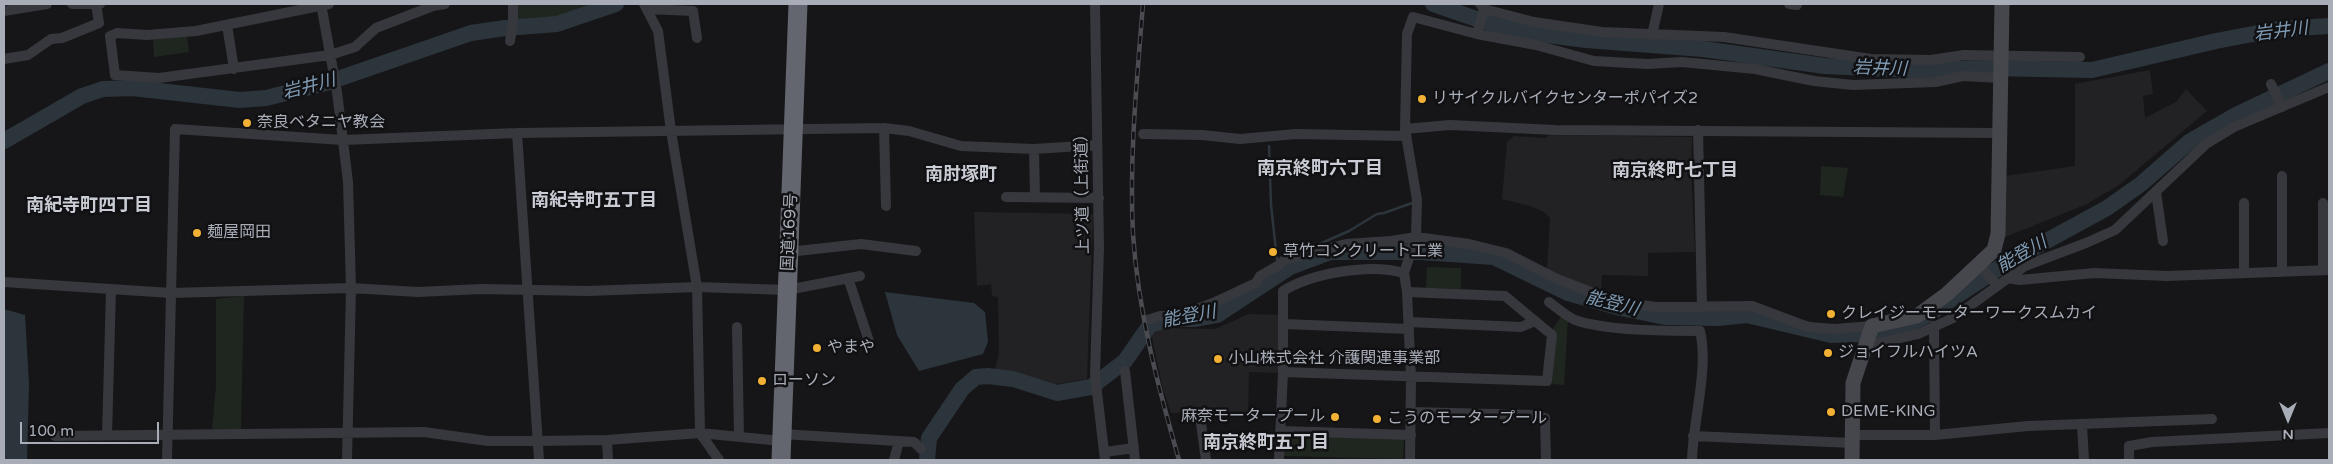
<!DOCTYPE html>
<html>
<head>
<meta charset="utf-8">
<style>
  body { margin:0 }
  #map { position:relative; width:2333px; height:464px; overflow:hidden; background:#161618; font-family:"Varela Round",sans-serif }
  canvas { display:block }
  .frame { position:absolute; inset:0; border:5px solid #a8adb8; pointer-events:none }
  .north { position:absolute; left:2263px; top:394px; width:50px; height:50px; -webkit-text-stroke:4px #111113; paint-order:stroke; rotate:180deg; font-size:14px; font-weight:700; line-height:20px; text-align:center; color:#a8adb8 }
  .north::after { content:''; display:block; margin:auto; width:18px; height:22px; background:#a8adb8; clip-path:polygon(50% 0,100% 100%,50% 72%,0 100%) }
  .scale { position:absolute; left:20px; top:422px; width:139px; height:22px; box-sizing:border-box; border:2px solid #a8adb8; border-top:0; padding-left:6px; font-size:15px; line-height:18px; white-space:nowrap; color:#a8adb8; -webkit-text-stroke:4px #111113; paint-order:stroke }
</style>
</head>
<body>
<div id="map">
<canvas width="2333" height="464"></canvas>
<div class="frame"></div>
<div class="north">N</div>
<div class="scale">100 m</div>
</div>
<script>
const g = document.querySelector('canvas').getContext('2d');
g.lineJoin = 'round';
function fill(path, color) {
  g.fillStyle = color;
  g.fill(path, 'evenodd');
}
function trace(path, color, width, dash) {
  g.strokeStyle = color;
  g.lineWidth = width;
  g.lineCap = dash ? 'butt' : 'round';
  g.setLineDash(dash || []);
  g.stroke(path);
}
function write(font, color, halo, rows, align = 'center') {
  g.font = font + ' "Varela Round","Noto Sans JP",sans-serif';
  g.lineWidth = 5;
  g.setLineDash([]);
  g.textBaseline = 'middle';
  g.strokeStyle = halo;
  g.fillStyle = color;
  for (const [text, x, y, turn = 0] of rows) {
    g.save();
    g.translate(x, y);
    g.rotate((+turn || 0) * Math.PI / 180);
    g.textAlign = isNaN(turn) ? turn : align;
    if (halo) g.strokeText(text, 0, 0);
    g.fillText(text, 0, 0);
    g.restore();
  }
}
fill(new Path2D(`
  M2150,70L2153,94L2143,96L2145,118L2176,102L2186,89L2207,111L2119,185L2087,204L2003,238L2005,176L2075,166V84Z
  M1550,135L1692,137L1691,169L1695,252L1648,253V276L1602,275L1601,293L1547,270L1550,218L1544,212L1530,206L1502,199L1507,142L1514,136L1545,138Z
  M974,212L1093,214L1087,379L1045,386L995,369L999,354L998,297L992,296L991,284L977,286Z
  M1249,314L1281,315L1280,373L1249,372L1248,413H1171L1163,390L1152,338L1153,334L1164,328L1215,329Z`), '#222225');
fill(new Path2D(`
  M588,4L590,8L559,19L517,22V5Z
  M187,35L189,52L154,57L153,39Z
  M1821,166L1848,168L1843,197L1820,195Z
  M1427,267L1461,268V289L1426,288Z
  M244,296L241,430L212,429L216,386V299Z
  M1563,314L1568,318L1564,385L1552,384L1555,333L1552,330Z
  M1285,434L1404,438L1403,459L1284,456Z`), '#1e261f');
fill(new Path2D(`
  M885,292L974,303L985,312L988,342L983,354L919,371L897,335Z
  M4,309L25,315L29,384L27,460H4Z`), '#2c353c');
trace(new Path2D(`
  M1269,146L1271,205L1277,260
  M1308,249L1349,231L1377,214L1384,213L1412,203`), '#2c353c', 2.5);
trace(new Path2D(`
  M1433,4L1491,24L1533,33L1586,40L1703,49L1825,66L1913,70L1985,68L2092,70L2216,41L2279,29L2329,26
  M4,141L82,96L103,89L132,88L240,100L266,98L326,83L471,33L505,28L557,24L616,4
  M927,460L929,438L962,389L976,377L988,376L1013,379L1057,393L1091,387L1125,361L1150,325L1170,319H1195L1217,315L1290,267L1330,252H1421L1494,257L1568,293L1621,308L1665,317L1718,318L1747,315L1831,335L1891,333L1929,314L2008,262L2107,208L2141,184L2189,142L2236,115L2329,71`), '#2c353c', 16);
trace(new Path2D(`
  M72,4H100
  M321,4L337,92L348,182L351,288L347,460
  M329,4L196,31L147,35L117,33L110,36L115,75L159,78L330,55L355,47L376,28L433,6L445,4
  M644,4L658,31L671,131L697,287L700,433L719,460
  M1095,4L1099,248L1095,375L1105,460
  M1480,4L1484,9L1534,22L1602,32L1724,37L1871,59L1931,60L1964,55L2080,57
  M1789,4L1797,5
  M647,9L693,11L697,38
  M4,11L47,4
  M227,25L234,69
  M1477,34L1484,9
  M1652,35L1659,4
  M510,41L513,22V4
  M4,59L28,55L51,39L62,38L99,23L96,4
  M2271,84L2282,107
  M884,128L886,206
  M1405,129L1450,125L1555,130L2000,133
  M1698,130L1702,307
  M517,133L539,460
  M1143,134L1202,135L1240,139L1296,134L1405,136
  M1034,149L1035,197
  M2282,176V271
  M2156,192L2163,241
  M1006,197L1099,198
  M2244,203V272
  M788,252L861,244L916,251
  M1978,263L1997,285
  M2323,270V203
  M848,278L869,341
  M2007,278L2020,280L2094,273L2167,276L2329,270
  M4,282L171,293L351,288L418,292L481,289L588,291L697,287L787,290L860,276
  M1549,302C1557,308 1566,316 1575,320C1607,331 1666,331 1700,331C1709,368 1693,421 1692,460
  M1147,320L1160,316H1177L1213,303L1256,283L1260,276L1279,265L1284,260L1346,244L1391,241L1416,237L1469,244L1506,253L1557,279L1614,301L1656,307L1752,306L1808,327L1835,329L1872,326
  M1409,322L1521,327L1535,321
  M1284,324L1409,329
  M1934,326L1935,435
  M737,327L739,437
  M1866,346L1918,334L1953,318L2025,266L2086,243L2115,230L2206,144L2234,127L2329,87
  M1125,371L1135,460
  M1283,372L1547,381L1552,335L1505,296L1407,292
  M1411,412L1535,415L1545,418L1546,460
  M1200,416L1206,460
  M2082,425L2084,460
  M1281,431L1411,435
  M782,434L914,442L921,449
  M107,435L111,290
  M1852,435H1935L2028,426L2212,419
  M55,436L424,432L488,441H537L607,440L700,433L781,441
  M1693,436L1852,443
  M607,440L608,460
  M1105,452L1134,448
  M167,460L175,129L343,140L517,133L884,128L909,131L961,146L1034,149L1097,145
  M894,460L899,441
  M1279,460L1283,372V291C1312,273 1371,263 1404,273
  M1410,460L1411,377L1407,292L1404,273L1416,237L1417,200L1405,129L1407,34L1413,17L1477,34L1536,45L1594,61L1647,64L1682,62L1755,69L1814,81L1853,85L1935,82L1963,76L2001,78
  M2129,460V446L2152,442L2329,433`), '#37383d', 10);
trace(new Path2D(`
  M1852,460L1853,383L1872,326L1917,316L1947,294L1994,250L1998,234L2002,4`), '#45474d', 15);
trace(new Path2D(`
  M781,460L798,4`), '#63666e', 19);
const rail = new Path2D(`
  M1143,4C1137,80 1129,157 1133,234C1138,312 1158,386 1179,460`);
trace(rail, '#4a4c52', 4.5);
trace(rail, '#111113', 2.5, [8]);
for (const [x, y, r, color] of [
  [1422,99,5,"#f2b134"],
  [247,123,5,"#f2b134"],
  [197,233,5,"#f2b134"],
  [1273,252,5,"#f2b134"],
  [1831,314,5,"#f2b134"],
  [817,348,5,"#f2b134"],
  [1828,353,5,"#f2b134"],
  [1218,359,5,"#f2b134"],
  [762,381,5,"#f2b134"],
  [1831,412,5,"#f2b134"],
  [1335,417,5,"#f2b134"],
  [1377,419,5,"#f2b134"]
]) {
  const dot = new Path2D();
  dot.arc(x, y, r, 0, 2 * Math.PI);
  g.fillStyle = color;
  g.fill(dot);
  trace(dot, '#111113', 2);
}
write('16px', '#a8adb8', '#111113', [
  ["リサイクルバイクセンターポパイズ2",1432,99],
  ["奈良ベタニヤ教会",257,123],
  ["麺屋岡田",207,233],
  ["草竹コンクリート工業",1283,252],
  ["クレイジーモーターワークスムカイ",1841,314],
  ["やまや",827,348],
  ["ジョイフルハイツA",1838,353],
  ["小山株式会社 介護関連事業部",1228,359],
  ["ローソン",772,381],
  ["DEME-KING",1841,412],
  ["麻奈モータープール",1325,417,"right"],
  ["こうのモータープール",1387,419]
], 'left');
write('16px', '#a8adb8', '#111113', [
  ["上ツ道（上街道）",1083,190,-91],
  ["国道169号",790,232,-87]
]);
write('italic 18px', '#7f9bb3', '#111113', [
  ["岩井川",2281,32,-7],
  ["岩井川",1880,69,2],
  ["岩井川",309,87,-15],
  ["能登川",2022,255,-30],
  ["能登川",1612,304,14],
  ["能登川",1189,317,-10]
]);
write('bold 18px', '#c9ccd4', '#111113', [
  ["南京終町六丁目",1320,169],
  ["南京終町七丁目",1675,171],
  ["南肘塚町",961,175],
  ["南紀寺町五丁目",594,201],
  ["南紀寺町四丁目",89,206],
  ["南京終町五丁目",1266,443]
]);
</script>
</body>
</html>
